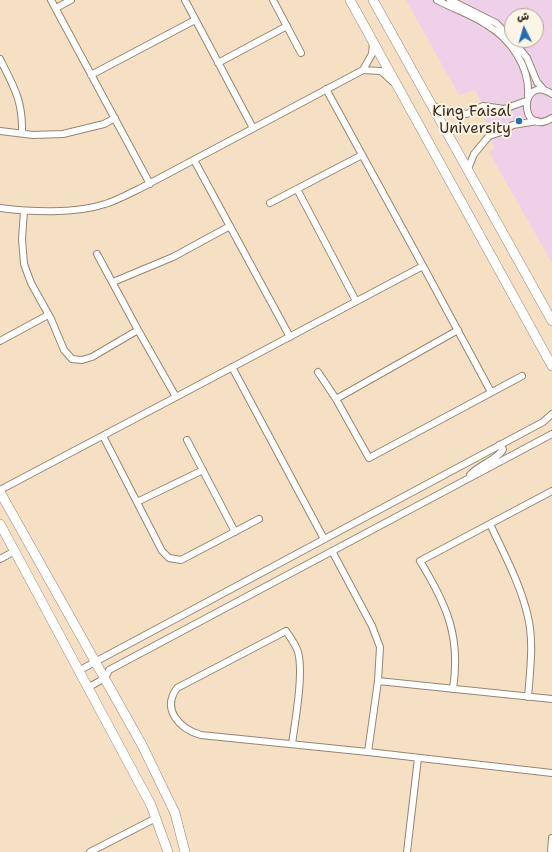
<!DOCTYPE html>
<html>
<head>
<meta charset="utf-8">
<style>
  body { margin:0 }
  #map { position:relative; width:552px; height:852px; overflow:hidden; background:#f5e0c4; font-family:"Shantell Sans","Playpen Sans Arabic",sans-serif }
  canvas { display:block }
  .north { position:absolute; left:504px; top:8px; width:40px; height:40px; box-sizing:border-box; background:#fcf5e5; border:1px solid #afa495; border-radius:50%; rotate:355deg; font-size:11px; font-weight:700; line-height:16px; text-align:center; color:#3b2a1e }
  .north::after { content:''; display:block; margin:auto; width:14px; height:18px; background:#1f6fb2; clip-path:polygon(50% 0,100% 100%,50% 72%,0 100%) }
</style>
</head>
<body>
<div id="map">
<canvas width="552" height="852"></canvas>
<div class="north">ش</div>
</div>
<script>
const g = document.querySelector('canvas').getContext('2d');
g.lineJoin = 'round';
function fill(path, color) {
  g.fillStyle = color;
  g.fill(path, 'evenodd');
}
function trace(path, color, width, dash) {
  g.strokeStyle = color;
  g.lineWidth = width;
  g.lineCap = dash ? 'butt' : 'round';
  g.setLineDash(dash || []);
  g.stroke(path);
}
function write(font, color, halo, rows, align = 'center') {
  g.font = font + ' "Shantell Sans",sans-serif';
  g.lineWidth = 4;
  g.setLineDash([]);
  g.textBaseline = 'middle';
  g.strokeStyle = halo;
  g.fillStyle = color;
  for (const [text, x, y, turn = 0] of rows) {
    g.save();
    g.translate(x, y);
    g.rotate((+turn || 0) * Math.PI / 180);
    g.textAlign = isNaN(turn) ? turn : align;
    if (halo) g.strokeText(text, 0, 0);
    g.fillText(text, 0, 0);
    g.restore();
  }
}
fill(new Path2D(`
  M406,0H552V263L489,152L495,148L489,136L483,106L475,90L459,95ZM512,16H536V40H512Z`), '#eed0e8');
const minor = new Path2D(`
  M51,0L150,184
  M185,0L253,128
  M273,0L301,53
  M437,0C454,9 472,15 487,25C512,40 530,68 528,96
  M450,0L496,23L512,39
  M56,8L71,0
  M513,40L527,58L537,82L544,90
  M373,42L372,54L363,70L381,71L393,82
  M0,59C14,87 23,101 22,133
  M218,63L287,26
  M91,75L195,20
  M326,89L423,266
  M552,94C519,72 518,139 552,118
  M432,105L444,111L467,114L483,106L504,109L526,101
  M0,131L33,135L63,134L104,124L115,118
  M194,160L290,337
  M468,169L474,154L489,136L501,132L513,125L537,121
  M297,189L356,301
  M270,203L362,155
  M0,208C31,212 75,214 105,204C116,201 128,194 139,189L363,70
  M24,211L22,239L24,264L31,283L51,319L64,350L72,359L82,360L92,357L138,330L176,397L423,266L491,392
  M97,254L138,330
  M113,282L173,257L230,226
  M458,330L336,399L369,458L522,376
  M0,341L48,315
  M232,367L324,539
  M318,372L336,399
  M103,436L162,551L169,558L181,560L259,519
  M187,440L235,532
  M470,475C477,466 500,458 503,449L499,445
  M0,490L176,397
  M137,502L203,470
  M490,524C504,554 521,585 528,617C534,643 530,671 528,697
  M332,551L372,626L380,647L378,681L552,699
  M0,559L15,551
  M80,670L543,422L552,414
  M378,681L368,752L552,773
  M89,687L105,678L109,670L552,434
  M453,689C461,637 447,605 420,561L552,491
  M292,744C295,722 304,673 298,652C296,645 290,637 286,631L177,688C161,710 180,729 201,735L368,752
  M90,852L156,818
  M407,852L418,758
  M551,852L552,838`);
const secondary = new Path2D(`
  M350,0L552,366
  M373,0L552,321
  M0,492L142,745L175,813L185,852
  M0,524L151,805L168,852`);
trace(minor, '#988571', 8);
trace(secondary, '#988571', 10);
trace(minor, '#fff', 6);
trace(secondary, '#fff', 9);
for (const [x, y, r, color] of [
  [519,121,4,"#1f6fb2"]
]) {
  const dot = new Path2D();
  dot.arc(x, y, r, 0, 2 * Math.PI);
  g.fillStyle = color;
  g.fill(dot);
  trace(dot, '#fcf5e5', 1.5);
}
write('15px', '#3b2a1e', '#fcf5e5', [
  ["King Faisal",511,112],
  ["University",511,129]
], 'right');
</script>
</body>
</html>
